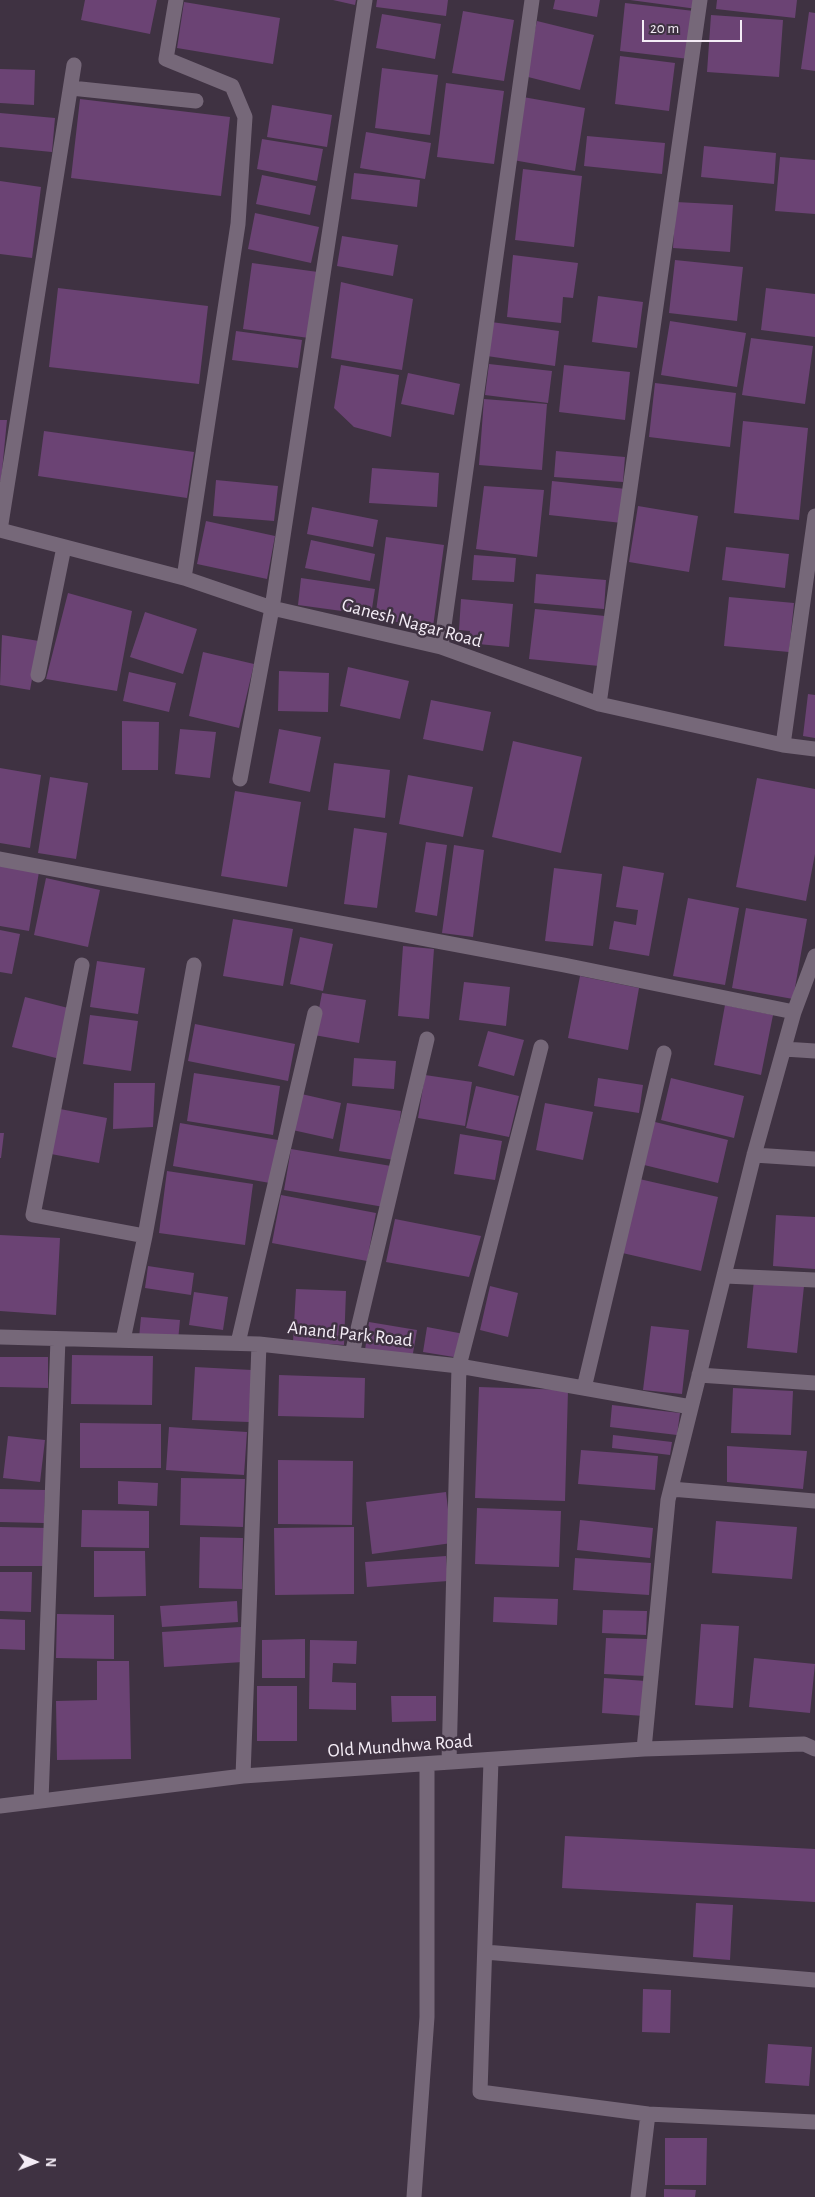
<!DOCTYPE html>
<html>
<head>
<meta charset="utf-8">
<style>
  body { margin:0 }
  #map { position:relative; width:815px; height:2197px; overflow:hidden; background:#3f3242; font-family:"Alegreya Sans",sans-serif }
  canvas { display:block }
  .north { position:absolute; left:10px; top:2137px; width:50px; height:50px; -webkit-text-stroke:4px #3f3242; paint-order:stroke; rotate:91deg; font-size:14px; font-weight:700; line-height:20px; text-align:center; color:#f4ecf6 }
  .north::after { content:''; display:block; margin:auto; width:18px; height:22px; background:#f4ecf6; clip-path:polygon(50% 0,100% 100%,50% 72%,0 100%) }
  .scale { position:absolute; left:642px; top:20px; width:100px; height:22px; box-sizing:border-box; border:2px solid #f4ecf6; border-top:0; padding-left:6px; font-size:15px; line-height:18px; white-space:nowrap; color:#f4ecf6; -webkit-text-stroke:4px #3f3242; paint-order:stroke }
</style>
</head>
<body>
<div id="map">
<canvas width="815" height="2197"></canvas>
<div class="north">N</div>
<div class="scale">20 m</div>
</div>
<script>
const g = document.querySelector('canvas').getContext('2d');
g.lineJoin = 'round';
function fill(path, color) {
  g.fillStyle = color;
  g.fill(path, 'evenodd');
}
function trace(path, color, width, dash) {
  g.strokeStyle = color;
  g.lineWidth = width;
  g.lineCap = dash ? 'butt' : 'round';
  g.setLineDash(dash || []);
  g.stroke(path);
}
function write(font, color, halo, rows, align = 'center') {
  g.font = font + ' "Alegreya Sans",sans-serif';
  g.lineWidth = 5;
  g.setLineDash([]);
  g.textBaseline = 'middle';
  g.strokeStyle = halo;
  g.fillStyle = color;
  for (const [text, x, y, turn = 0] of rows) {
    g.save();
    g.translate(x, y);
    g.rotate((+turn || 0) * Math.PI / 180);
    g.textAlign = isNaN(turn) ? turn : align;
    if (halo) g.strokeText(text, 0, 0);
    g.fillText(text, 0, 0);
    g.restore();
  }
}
fill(new Path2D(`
  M85,0H157L150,34L81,20Z
  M333,0H356L355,5Z
  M377,0H448L446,16L376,7Z
  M555,0H600L597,17L553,9Z
  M630,0H698L697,9Z
  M717,0H797L795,18L716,9Z
  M184,2L280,18L273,64L177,48Z
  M625,3L694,11L689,59L620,51Z
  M463,11L514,20L504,81L452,73Z
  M809,12L815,13V71L801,69Z
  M382,14L441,24L435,59L376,48Z
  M711,15L783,20L779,77L707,72Z
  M537,21L594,35L580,90L524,76Z
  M620,56L675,63L669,111L615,104Z
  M382,68L438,75L430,135L375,128Z
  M0,69L35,70L34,105L0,103Z
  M446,83L504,91L494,164L437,157Z
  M523,97L585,108L575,171L513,160Z
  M80,99L230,117L221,196L71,178Z
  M272,105L332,115L327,147L267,137Z
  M0,113L55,118L52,152L0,147Z
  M366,132L431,143L425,179L360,168Z
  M587,136L665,143L662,174L584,166Z
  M262,139L323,149L317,181L257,169Z
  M704,146L776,153L774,184L701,177Z
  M780,157L815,160V214L775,211Z
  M523,169L582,176L574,247L515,240Z
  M354,173L420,180L417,207L351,199Z
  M262,175L316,186L310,215L256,204Z
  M0,181L41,187L32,258L0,254Z
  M676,202L733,205L730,252L673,248Z
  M255,213L319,227L311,263L248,249Z
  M342,236L398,245L393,276L337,266Z
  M513,255L578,263L573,298L563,297L561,323L507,317Z
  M675,260L743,267L737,321L669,313Z
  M252,263L318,272L309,338L243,329Z
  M341,282L413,299L402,370L331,358Z
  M58,288L208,306L199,384L49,367Z
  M766,288L815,294V337L761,330Z
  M598,296L643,302L637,348L592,342Z
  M670,321L746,333L737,387L661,375Z
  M491,322L559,331L555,366L487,356Z
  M236,331L302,340L298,368L232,360Z
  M751,338L813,346L805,404L742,395Z
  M489,364L552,371L548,403L485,395Z
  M341,365L399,375L391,437L354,427L334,408Z
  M564,365L630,372L625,420L559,412Z
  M408,373L460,384L454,415L401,404Z
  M655,383L736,393L730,447L649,437Z
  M484,399L547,404L542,470L479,465Z
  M0,420H7L1,481H0Z
  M743,421L808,428L799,520L734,513Z
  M44,431L194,452L187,498L38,476Z
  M556,451L625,457L623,482L554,477Z
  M372,468L439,473L437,507L369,503Z
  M216,480L278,486L274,521L213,516Z
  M552,481L626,489L622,523L549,515Z
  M484,486L544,490L537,557L476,549Z
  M638,506L698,516L689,572L629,562Z
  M312,507L378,520L373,547L307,534Z
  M206,521L275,536L267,579L197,564Z
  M386,537L444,545L433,627L375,619Z
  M311,540L375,554L370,581L305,568Z
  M726,547L789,554L785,588L722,580Z
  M474,555L516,558L514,582L472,580Z
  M536,574L606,580L604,609L534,603Z
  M301,578L375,589L371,615L298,605Z
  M68,593L132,611L117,691L46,679Z
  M729,597L794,603L789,652L724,646Z
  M461,599L513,604L509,647L468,643L470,631L459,630Z
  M535,609L605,616L599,666L529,659Z
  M145,612L197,629L183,674L130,657Z
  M2,635L39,641L30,690L0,685Z
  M203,652L254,664L239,728L189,716Z
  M348,667L409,681L400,719L340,706Z
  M279,671L329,673L328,712L278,711Z
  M129,672L176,683L169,712L123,701Z
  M808,694L815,695V738L803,736Z
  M431,700L491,712L483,751L423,739Z
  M122,721L159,722L158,770H122Z
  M180,729L216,732L210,778L175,774Z
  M279,729L321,737L310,792L269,783Z
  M513,741L582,757L561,853L492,837Z
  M334,763L390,770L385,818L328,810Z
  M0,768L41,775L30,848L0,843Z
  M408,775L473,787L463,837L399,824Z
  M50,777L88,783L76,859L38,853Z
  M757,778L815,789V854L806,901L736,887Z
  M235,791L301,802L287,887L221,876Z
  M354,828L387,833L377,908L344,904Z
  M426,842L447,845L437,916L415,912Z
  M454,845L484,850L473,937L442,933Z
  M0,866L39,872L29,931L0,926Z
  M623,866L664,873L649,956L609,949L614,921L636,925L638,910L616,907Z
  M554,868L602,874L593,946L545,941Z
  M46,878L100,890L88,947L34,935Z
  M688,898L739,908L725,985L673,976Z
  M746,908L807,919L793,999L732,988Z
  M233,919L293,929L283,986L223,976Z
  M0,930L20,934L12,974L0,972Z
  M300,937L333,944L323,991L290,984Z
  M403,946L434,949L429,1019L398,1016Z
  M97,961L145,968L138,1014L90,1007Z
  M580,976L639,988L628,1050L568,1038Z
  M464,982L510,987L506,1026L459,1020Z
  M322,993L366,1000L359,1043L314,1035Z
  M25,997L72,1009L60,1059L12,1047Z
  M725,1005L773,1015L761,1075L714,1065Z
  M90,1015L138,1021L131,1071L83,1064Z
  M195,1024L295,1044L288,1081L188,1061Z
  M488,1031L524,1040L514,1076L478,1066Z
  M354,1058L396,1061L394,1089L352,1086Z
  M194,1073L280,1086L273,1135L187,1121Z
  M425,1075L472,1082L465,1126L418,1118Z
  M598,1078L643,1085L639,1113L594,1106Z
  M671,1078L744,1096L734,1138L661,1120Z
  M114,1083H155L153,1127L113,1129Z
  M476,1086L519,1096L509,1137L466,1128Z
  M297,1093L341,1103L333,1139L288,1129Z
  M347,1103L401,1111L394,1160L339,1151Z
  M545,1103L593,1112L583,1160L536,1150Z
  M60,1109L107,1118L99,1163L51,1154Z
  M651,1121L728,1140L718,1183L640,1164Z
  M180,1123L278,1140L270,1183L173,1166Z
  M0,1133H4L1,1158H0Z
  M460,1134L502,1141L495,1180L454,1174Z
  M291,1149L391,1166L384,1207L284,1190Z
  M167,1171L253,1184L245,1245L159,1233Z
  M635,1178L718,1197L701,1271L618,1252Z
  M281,1195L376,1213L367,1261L272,1243Z
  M776,1215L815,1217V1269L773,1266Z
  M395,1219L481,1236L469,1277L386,1262Z
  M0,1235L60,1238L56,1315L0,1311Z
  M148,1266L194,1273L191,1295L145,1288Z
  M754,1280L804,1286L797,1353L747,1348Z
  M490,1286L518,1293L508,1337L480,1330Z
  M296,1289L346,1291L344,1345L293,1342Z
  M194,1292L228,1297L223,1330L189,1325Z
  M141,1317L180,1320L178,1341L139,1338Z
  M369,1322L417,1330L412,1359L365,1350Z
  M651,1326L689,1330L682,1394L643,1390Z
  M427,1327L464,1334L460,1358L423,1352Z
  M72,1355L153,1356L152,1405L71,1404Z
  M0,1357H48V1388L0,1387Z
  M195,1367L252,1370L249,1422L192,1420Z
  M279,1375L365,1378L364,1418L278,1416Z
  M479,1387L568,1390L565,1501L475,1498Z
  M733,1388L793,1391L791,1435L731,1433Z
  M612,1405L680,1413L677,1435L610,1427Z
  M80,1423L161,1424V1468H80Z
  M169,1427L247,1432L244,1475L166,1470Z
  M613,1435L672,1442L670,1455L612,1448Z
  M8,1436L45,1440L40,1482L3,1478Z
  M727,1446L807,1451L803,1489L727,1482Z
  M581,1450L658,1456L655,1490L578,1484Z
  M278,1460L353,1461L352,1525L278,1524Z
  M181,1478L245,1479L243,1527L180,1525Z
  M118,1481L158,1483L157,1506L118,1504Z
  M0,1489L45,1490L44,1523L0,1522Z
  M446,1492L452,1543L372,1554L366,1502Z
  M477,1508L561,1511L559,1567L475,1564Z
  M82,1510L149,1511V1548L81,1547Z
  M580,1520L653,1528L650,1558L577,1550Z
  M716,1521L797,1527L792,1579L712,1573Z
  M0,1527L48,1528V1566H0Z
  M354,1527V1594L275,1595L274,1528Z
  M200,1537L243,1538L242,1589L199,1588Z
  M94,1551H145L146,1596L94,1597Z
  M446,1556L448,1581L367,1587L365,1562Z
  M575,1558L651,1563L649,1595L573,1590Z
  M0,1572H32L31,1612L0,1611Z
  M494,1597L558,1599L557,1625L493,1622Z
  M237,1601L238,1622L162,1627L160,1606Z
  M603,1610L647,1611L646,1635L602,1633Z
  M57,1614L114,1615V1659L56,1658Z
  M0,1619L25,1620V1650L0,1649Z
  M701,1624L739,1626L733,1708L695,1705Z
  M241,1627L243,1662L164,1667L162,1632Z
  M606,1638L648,1639L646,1676L604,1674Z
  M305,1639V1678H262V1640Z
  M310,1640L357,1641L356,1664L333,1663L332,1682L356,1683V1710L309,1709Z
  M754,1658L815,1664L810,1713L749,1707Z
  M97,1661H129L131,1759L57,1760L56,1701L97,1700Z
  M604,1678L646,1681L644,1716L602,1713Z
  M257,1686H297V1741H257Z
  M391,1696H436V1721L392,1722Z
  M565,1836L815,1849V1902L562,1888Z
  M696,1903L733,1905L730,1960L693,1957Z
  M643,1989L671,1990L670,2033L642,2032Z
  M768,2044L812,2047L809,2086L765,2083Z
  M665,2138H707L706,2185H665Z
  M664,2189L696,2190L695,2197H664Z`), '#6b4374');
trace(new Path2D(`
  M176,0L166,59L232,86L245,117L238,224L184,578
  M71,88L196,101
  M0,530L184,578L272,608L441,647L599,704L783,745L815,749
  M0,530L74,65
  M441,647L532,0
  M38,675L64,547
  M599,704L700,0
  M783,745L815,516
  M240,779L272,608L365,0
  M0,859L564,965L794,1012
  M82,965L33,1215L145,1236
  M784,1049L815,1051
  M754,1155L815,1159
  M725,1276L815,1280
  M0,1337L259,1344L459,1366L691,1407
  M123,1340L145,1236L194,965
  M238,1343L315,1013
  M352,1354L427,1039
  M699,1375L815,1383
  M584,1388L664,1053
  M671,1489L815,1501
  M644,1749L668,1500L754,1155L794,1012L815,956
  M491,1760L480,2092L648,2114L638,2197
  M449,1762L459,1366L541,1047
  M243,1776L259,1344
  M41,1801L58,1339
  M0,1806L243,1776L644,1749L804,1744L815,1749
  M485,1952L815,1980
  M648,2114L815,2122
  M414,2197L427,2017V1764`), '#766879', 15);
write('19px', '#f4ecf6', '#3f3242', [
  ["Ganesh Nagar Road",412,623,15],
  ["Anand Park Road",350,1334,6],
  ["Old Mundhwa Road",400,1746,-4]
]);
</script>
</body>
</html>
